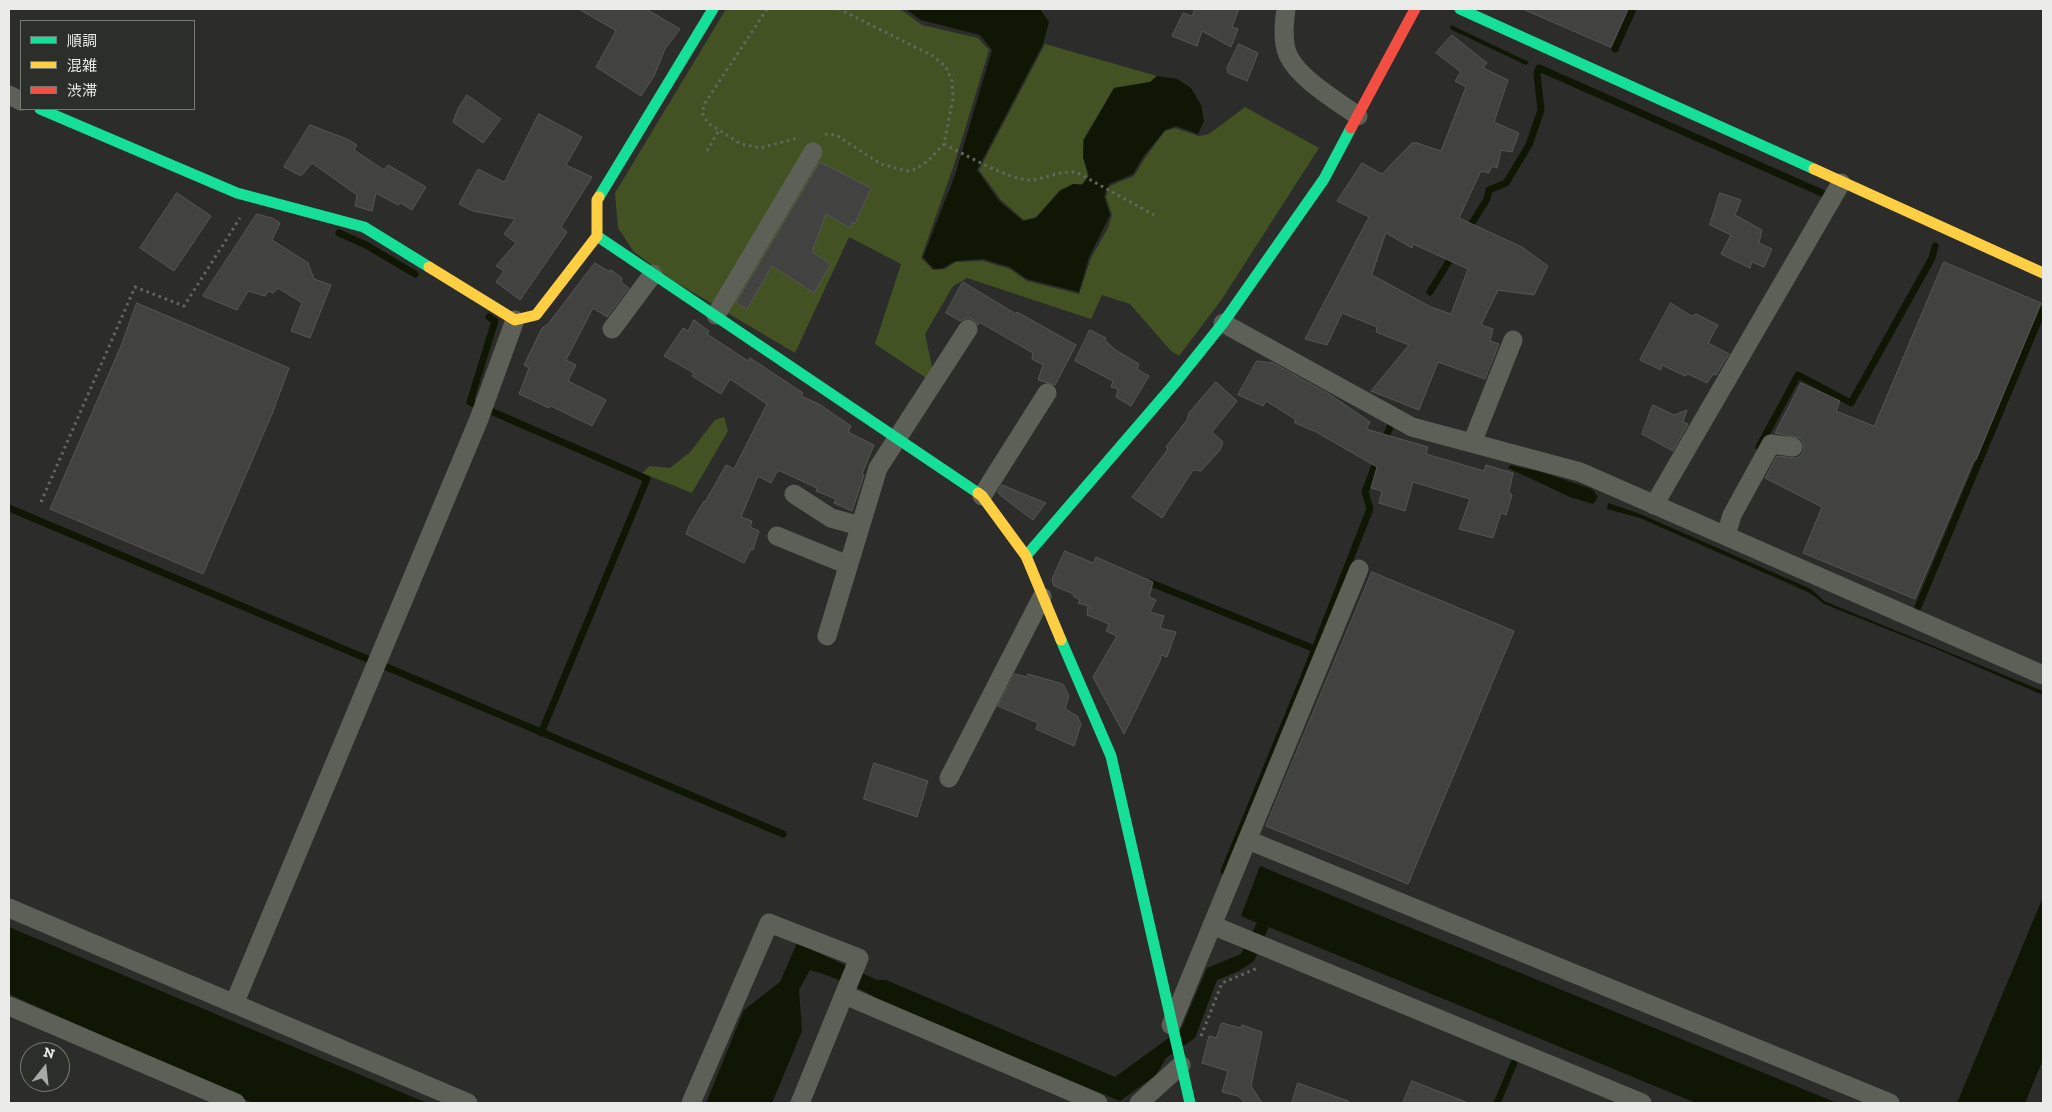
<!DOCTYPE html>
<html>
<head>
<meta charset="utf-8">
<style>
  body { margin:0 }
  #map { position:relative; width:2052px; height:1112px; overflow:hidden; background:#2c2d2a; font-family:"Zilla Slab","Noto Sans JP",serif }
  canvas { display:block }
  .frame { position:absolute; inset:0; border:10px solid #eaebe8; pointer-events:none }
  .legend { position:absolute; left:20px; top:20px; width:175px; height:90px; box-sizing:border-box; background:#2c2e29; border:1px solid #787a75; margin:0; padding:6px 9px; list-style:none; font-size:15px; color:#eaebe8 }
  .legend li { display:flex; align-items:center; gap:10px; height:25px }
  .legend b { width:25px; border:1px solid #787a75 }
  .north { position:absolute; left:20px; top:1042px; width:50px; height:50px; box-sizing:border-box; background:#2c2e29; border:1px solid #787a75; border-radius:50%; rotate:16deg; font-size:14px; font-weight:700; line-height:20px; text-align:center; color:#eaebe8 }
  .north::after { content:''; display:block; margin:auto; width:18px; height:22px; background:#a8a8a6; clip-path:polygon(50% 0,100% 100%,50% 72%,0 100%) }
</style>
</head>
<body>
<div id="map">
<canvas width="2052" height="1112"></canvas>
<div class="frame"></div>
<ul class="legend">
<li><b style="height:6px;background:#16e098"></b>順調</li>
<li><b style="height:6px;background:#ffcf43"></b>混雑</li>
<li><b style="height:6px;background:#f24e42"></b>渋滞</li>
</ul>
<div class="north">N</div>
</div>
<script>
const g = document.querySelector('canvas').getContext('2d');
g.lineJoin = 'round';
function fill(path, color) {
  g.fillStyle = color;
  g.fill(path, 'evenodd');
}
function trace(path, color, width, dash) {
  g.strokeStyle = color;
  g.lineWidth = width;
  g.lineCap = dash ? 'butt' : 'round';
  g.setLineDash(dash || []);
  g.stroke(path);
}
fill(new Path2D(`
  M726,9H900L922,25L978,38L989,50L955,162L921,258L933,270L945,269L956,262L983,261L1010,269L1027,281L1079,294L1091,258L1108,228L1112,215L1106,197L1110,186L1134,176L1145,158L1165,131L1175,128L1199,136L1209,134L1245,107L1319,148L1222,299L1179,356L1171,351L1130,304L1102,295L1091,319L967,278L953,286L925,334L932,367L926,378L875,344L901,264L849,237L795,353L672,280L634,252L618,228L615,193Z
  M1045,44L1157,76L1150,82L1114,88L1083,140V157L1088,176L1082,184H1073L1060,190L1036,217L1024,220L1001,200L979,170Z
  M724,417L728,431L692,493L642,473L650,466L670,468L690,452L715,420Z`), '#425223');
fill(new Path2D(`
  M906,9H1040L1049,22L1043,44L977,170L999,201L1023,221L1036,218L1060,191L1073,184L1082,185L1089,176L1083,157L1084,140L1114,88L1150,82L1157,76L1177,79L1191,88L1201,105L1204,121L1198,134L1176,126L1165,130L1143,157L1133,174L1109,184L1104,196L1110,215L1089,257L1079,292L1027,279L1010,267L983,259L955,261L943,268L934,269L923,257L955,175L992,50L980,35L921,20Z
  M1451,25L1529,62L1526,65L1450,29Z
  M1510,465L1541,472L1592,489L1598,497L1593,504L1570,497L1508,468Z
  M1608,503L1638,513L1811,589L1824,601L2043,691V695L1934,648L1824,604L1810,593L1640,518L1607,509Z
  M1260,866L1837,1103H1696L1269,927L1254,961L1239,971L1217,980L1195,1038L1166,1058L1156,1075L1120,1101L882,1002C860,987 836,978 810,970L799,990L802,1031L772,1103H706L744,1010L780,982L797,943L877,980H886L1115,1077L1181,1029L1207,968L1241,954L1257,923L1241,916Z
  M2043,897V1060L2025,1103H1957Z
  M9,927L427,1103H253L9,994Z`), '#0f1704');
trace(new Path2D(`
  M1615,49L1633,9
  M1467,231L1487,199L1489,190L1506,183L1529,145L1541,110L1537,73L1539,68L1822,193
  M339,233L366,245L415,274
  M1430,292L1454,253
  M489,317L495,321L470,402L647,479L541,733
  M1384,442L1392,422
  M1759,447L1798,375L1851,403L1932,258L1935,246
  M9,508L783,834
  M1151,583L1315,649
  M1918,607L2043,310
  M1224,871L1303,679L1370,509L1365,492L1378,457
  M1497,1103L1514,1063`), '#0f1704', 7);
const building = new Path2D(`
  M579,9H646L680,29L665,49L654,76L641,96L596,67L616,31Z
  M1195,9H1239L1232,27L1238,29L1231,47L1202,31L1197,46L1172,36L1183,13L1192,16Z
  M1523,9H1628L1611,47Z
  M1452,35L1487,63L1483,68L1508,80L1494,122L1519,133L1512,152L1501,150L1497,168L1492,166L1489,173L1481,171L1459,218L1522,247L1548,266L1534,295L1498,290L1481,325L1493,329L1490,341L1499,344L1485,379L1438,362L1419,410L1371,391L1409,345L1376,332L1377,327L1342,313L1327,345L1305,339L1369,217L1337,201L1362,163L1382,174L1412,143H1417L1441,151L1466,87L1455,81L1461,72L1436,53ZM1386,233L1412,248L1413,244L1468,269L1451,314L1431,307L1372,275Z
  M1239,44L1258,53L1247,81L1228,73L1227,68Z
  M467,95L501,119L483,143L453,122L458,109Z
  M539,114L582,137L566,165L592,177L561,227L567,232L520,300L496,282L504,271L496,266L516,243L504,234L515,219L473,211L459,204L478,169L504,182Z
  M310,125L347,139L357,145L354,150L384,170L388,165L426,187L412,210L401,203L398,205L376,193L372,211L355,206L357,195L312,163L301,176L284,167Z
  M820,162L871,188L855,224L852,222L850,228L826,214L812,252L831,264L814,293L772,266L747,309L736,303Z
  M177,193L211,216L174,271L140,248Z
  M1720,193L1741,200L1735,215L1762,230L1759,243L1772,249L1764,267L1752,262L1750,268L1721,254L1731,235L1710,225Z
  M257,214L272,218L280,223L272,240L308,263L314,279L331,285L310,338L291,331L302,303L278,288L273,293L268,291L265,296L248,291L237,310L203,296Z
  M1944,262L2041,303L1976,460H1974L1915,599L1803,553L1822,507L1765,478L1777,456L1797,458L1802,454L1804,449L1803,442L1799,438L1775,433L1801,383L1840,401L1836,411L1874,426Z
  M595,263L608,271L611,270L622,278L621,282L629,288L607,317L593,308L566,360L576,365L568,381L606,400L592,426L551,406L549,408L519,394L529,368L524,365L542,328L548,324Z
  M963,282L1016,314L1017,312L1076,345L1055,385L1038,380L1043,365L1032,359L1033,353L979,322L978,325L974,320L968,318L960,321L946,313Z
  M137,303L289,368L272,414L203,574L50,509L121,346Z
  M1671,303L1691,316L1696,314L1718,325L1708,343L1729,354L1716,375L1713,374L1707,383L1688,374L1685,376L1662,365L1661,370L1640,360Z
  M694,320L709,331L707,334L748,361L750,358L803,393L801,396L819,404L851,426L848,432L874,445L862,474L864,475L852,511L834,503L836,499L816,491L817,488L778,470L771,483L758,476L741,517L752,521L750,527L759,531L753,550L751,549L744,563L686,534L689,526L704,501L705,502L726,465L734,469L767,404L730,379L721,394L692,376L694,373L664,356L683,328L688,331Z
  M1090,330L1106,338L1105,340L1114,349L1139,364L1137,369L1149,376L1131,406L1116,397L1118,389L1111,387L1113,381L1075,361Z
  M1257,361L1273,363L1329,394L1370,422L1366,429L1428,447L1426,454L1484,471L1486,465L1513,473L1509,492L1512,495L1506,515L1501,513L1493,538L1459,529L1470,499L1413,482L1405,511L1379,503L1382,491L1371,488L1377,467L1316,432L1295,423V419L1266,401L1263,406L1238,395Z
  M1216,382L1237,401L1212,432L1223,442L1220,450L1201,471L1193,470L1162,518L1132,497L1168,449L1166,447L1187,420L1189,413Z
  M1653,405L1674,415L1687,410L1683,422L1688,424L1673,451L1642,434Z
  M1002,485L1046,503L1033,520L1001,496L998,492Z
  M1065,551L1093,563L1096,557L1153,582L1149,597L1156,600L1150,612L1164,616L1160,628L1176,632L1167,657L1161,655L1160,661L1124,734L1093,677L1117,636L1106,631L1109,624L1087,615L1088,606L1078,603L1080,600L1073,596L1074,594L1054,586L1052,580Z
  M1372,572L1514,631L1408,884L1266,826Z
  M1015,674L1027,677L1028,674L1063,684L1069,696L1065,709L1077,716L1081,724L1074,746L1036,729L1038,723L998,706Z
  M874,763L928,781L917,817L864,799Z
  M1222,1023L1241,1028L1242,1025L1262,1032L1251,1086L1262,1103H1245L1238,1096L1222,1092L1228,1071L1202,1063L1209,1036L1216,1038Z
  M1412,1081L1466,1102V1103H1403Z
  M1298,1083L1348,1101V1103H1292Z`);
fill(building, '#424341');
trace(building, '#565754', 1);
trace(new Path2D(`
  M767,9L705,103L702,113L708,123L741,144L761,148L797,138
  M825,134L836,135L881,164L907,171L916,169L929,160L944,144L953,99L952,81L946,67L933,56L839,9
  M944,144C964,154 1009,180 1030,180C1046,179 1058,171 1076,172L1154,215
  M707,151L719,130
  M41,502L135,287L184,306L240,218
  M1201,1036L1222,983L1255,969L1257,966`), '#646760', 3, [2.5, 4]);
trace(new Path2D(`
  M1286,9C1284,23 1282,41 1288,55C1298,78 1337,101 1358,116
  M9,95L21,101
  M716,315L813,152
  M1223,323L1412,427L1580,472L2043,675
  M612,329L653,274
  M1472,443L1513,340
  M794,494L831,518L860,526
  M982,496L1047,393
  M1654,505L1841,183
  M777,536L848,565
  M1726,536L1732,515L1771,444L1793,447
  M827,636L878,468L968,329
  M949,778L1042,597
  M1248,840L1890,1103
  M9,908L468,1103
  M1212,925L1642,1103
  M845,995L1098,1103
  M234,1004L479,419L515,320
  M9,1006L236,1103
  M1171,1025L1359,569
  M691,1103L769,923L859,958L800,1103
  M1139,1103L1181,1065`), '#5c6057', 19);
trace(new Path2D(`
  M1460,9L1814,169
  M40,109L237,193L364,227L429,267
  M599,197L713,9
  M597,236L978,493
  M1026,556L1175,383L1223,323L1324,179L1351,128
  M1061,640L1111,756L1190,1103`), '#16e098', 11);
trace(new Path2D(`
  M1814,169L2043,273
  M429,267L515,320L536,315L597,236V200L599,197
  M978,493L982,496L1026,556L1061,640`), '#ffcf43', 11);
trace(new Path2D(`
  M1351,128L1415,9`), '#f24e42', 11);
</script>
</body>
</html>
